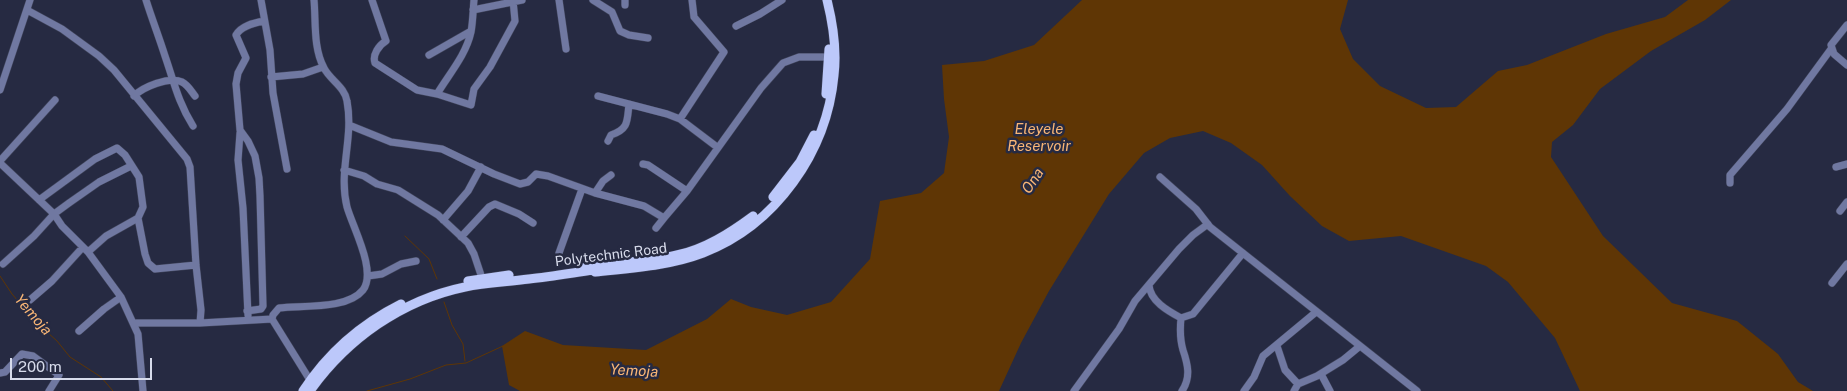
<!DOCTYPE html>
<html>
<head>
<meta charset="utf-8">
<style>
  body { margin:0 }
  #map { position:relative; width:1847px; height:391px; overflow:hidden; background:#262a42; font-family:"Public Sans",sans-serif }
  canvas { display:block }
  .scale { position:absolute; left:10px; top:358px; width:142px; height:22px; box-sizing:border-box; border:2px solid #d7dbeb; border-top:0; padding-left:6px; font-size:15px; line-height:18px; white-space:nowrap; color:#d7dbeb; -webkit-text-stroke:4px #262a42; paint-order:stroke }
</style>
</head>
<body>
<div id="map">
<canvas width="1847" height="391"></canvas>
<div class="scale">200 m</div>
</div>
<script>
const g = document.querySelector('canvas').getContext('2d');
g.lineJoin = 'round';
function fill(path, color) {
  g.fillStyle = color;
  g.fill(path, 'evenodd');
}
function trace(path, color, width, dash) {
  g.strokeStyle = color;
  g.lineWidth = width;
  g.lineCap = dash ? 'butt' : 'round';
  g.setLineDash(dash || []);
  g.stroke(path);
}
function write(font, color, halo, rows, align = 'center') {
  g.font = font + ' "Public Sans",sans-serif';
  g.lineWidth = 5;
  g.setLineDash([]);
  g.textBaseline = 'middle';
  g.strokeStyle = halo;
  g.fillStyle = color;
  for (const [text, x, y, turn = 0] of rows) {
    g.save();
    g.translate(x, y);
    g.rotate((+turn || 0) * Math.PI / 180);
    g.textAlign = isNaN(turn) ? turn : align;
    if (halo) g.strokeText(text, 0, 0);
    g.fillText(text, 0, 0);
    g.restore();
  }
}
fill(new Path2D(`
  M1082,0H1348L1340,29L1353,59L1380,86L1426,108L1456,107L1498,71L1527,65L1606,34L1665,17L1688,0H1731L1705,20L1651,51L1600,89L1573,125L1552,142L1551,157L1603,236L1672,303L1737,321L1778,354L1798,382L1813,391H1580L1555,338L1508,282L1486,266L1401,236L1349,241L1322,226L1290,196L1262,165L1231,143L1203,131L1170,138L1144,153L1109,194L1049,291L1021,343L999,391H520L509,385L502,346L525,331L563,345L646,350L707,319L731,299L751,307L787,315L831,302L870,259L880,201L921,193L944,173L949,137L944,99L942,65L984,61L1034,45Z`), '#5f3605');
trace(new Path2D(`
  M405,236L429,259L437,279
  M0,276L12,294L37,323L57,341L70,357L101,377L113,391
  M444,302L452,325L463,344L465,361
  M367,391L410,379L446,365L466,363L503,346`), '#5f3605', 1);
const minor = new Path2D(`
  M146,0C152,19 159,37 165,56C174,82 178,102 193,126
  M261,0L270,50L273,93L287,169
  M372,0L386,41C379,45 372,55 375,63L417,90L437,94L471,105L474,89L490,67L515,21L513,0
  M559,0L566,49
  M593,0L612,12L620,31L629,35L648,38
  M625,5V0
  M27,10L62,29L99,56L114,70L187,159L190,167L196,265L201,310L200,323
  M473,10L522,0
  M1847,25L1831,45L1834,54L1847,65
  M736,26L760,14L782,0
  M429,55L471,31
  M271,77L303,74L323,67
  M0,90L30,0
  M437,94C449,74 466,55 471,32C473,21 473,10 474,0
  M134,96C143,87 169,76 182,82C188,85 191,91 195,96
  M598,96L667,114L680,119L717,147
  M680,119L724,52L694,17L692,0
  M349,125L391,142L442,149L494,174L520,184L528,182L536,174L548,176L595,193L644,206L664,218L687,191L761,88L783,63L799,57H829
  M240,133L238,160L243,208L248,315
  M608,141L611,135C629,129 627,121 629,104
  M0,161L55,100
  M0,163L54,214L62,226L88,252L121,297L138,334L143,391
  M643,164L648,165L687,191
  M1836,167L1847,164
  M344,170L364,176L377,184L398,190L438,215L468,243L474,254L482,278
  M1160,177L1196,209L1210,227L1417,391
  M1730,183V175L1787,109L1831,49
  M595,193L603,181L611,175
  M39,200L95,159L117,148L125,155L139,177L143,207L138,218L145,254L148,263L155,269L196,265
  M1840,211L1847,202
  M443,220L468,191L481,167
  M656,228L664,218
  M461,237L489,207L495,204L519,214L533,223
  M88,252L106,236L138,218
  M559,253L582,189
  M3,264L34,236L54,214L69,203L99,182L131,166
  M368,276L382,274L401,264L416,261
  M1832,283L1847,264
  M1149,285C1150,301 1168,311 1181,318L1193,314L1243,253
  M30,300L52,281L83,247
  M247,311L261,309L263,306L260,196L259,178L255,156L248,141L240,130L236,84L238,73L246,58L236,35C241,26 253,23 264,21
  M1181,318C1180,328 1180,340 1183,350C1188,365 1191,377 1182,391
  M272,319L313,385
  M134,323H200L272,319L273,315L279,308C302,305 347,310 363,290C377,271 353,228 347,207C338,170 354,139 347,101C345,87 330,80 324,68C313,48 316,21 314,0
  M79,331L104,309L121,297
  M1277,346L1285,370L1298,384
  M0,373L5,372L22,354L33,356L59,375L49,391
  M1321,374L1330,391
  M1074,391L1119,329L1135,301L1179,249L1193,235L1208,224
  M1244,391L1254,377L1263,356L1316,312
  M1294,391L1298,384L1317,376L1343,360L1360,346`);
const major = new Path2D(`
  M826,94L829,49
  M773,197L800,162L814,135
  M584,267C615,263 647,262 677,255C705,249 730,233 753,216
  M468,281L509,275
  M303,391C327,354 361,324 401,304
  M310,391C347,339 402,300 465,287C486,283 507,282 529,279C550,277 572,273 593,270L595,272C631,268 669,266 703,253C776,225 827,152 834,75C837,50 833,24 827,0`);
trace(minor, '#42465d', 8);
trace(major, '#42465d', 10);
trace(minor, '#7078a1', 7);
trace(major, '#bcc8fa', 9);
write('14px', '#d7dbeb', '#262a42', [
  ["Polytechnic Road",611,255,-7]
]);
write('italic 15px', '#f9b676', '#262a42', [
  ["Eleyele",1039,129],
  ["Reservoir",1039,146],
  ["Ona",1033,181,-56],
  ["Yemoja",33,315,49],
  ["Yemoja",634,371,3]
]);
</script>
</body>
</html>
